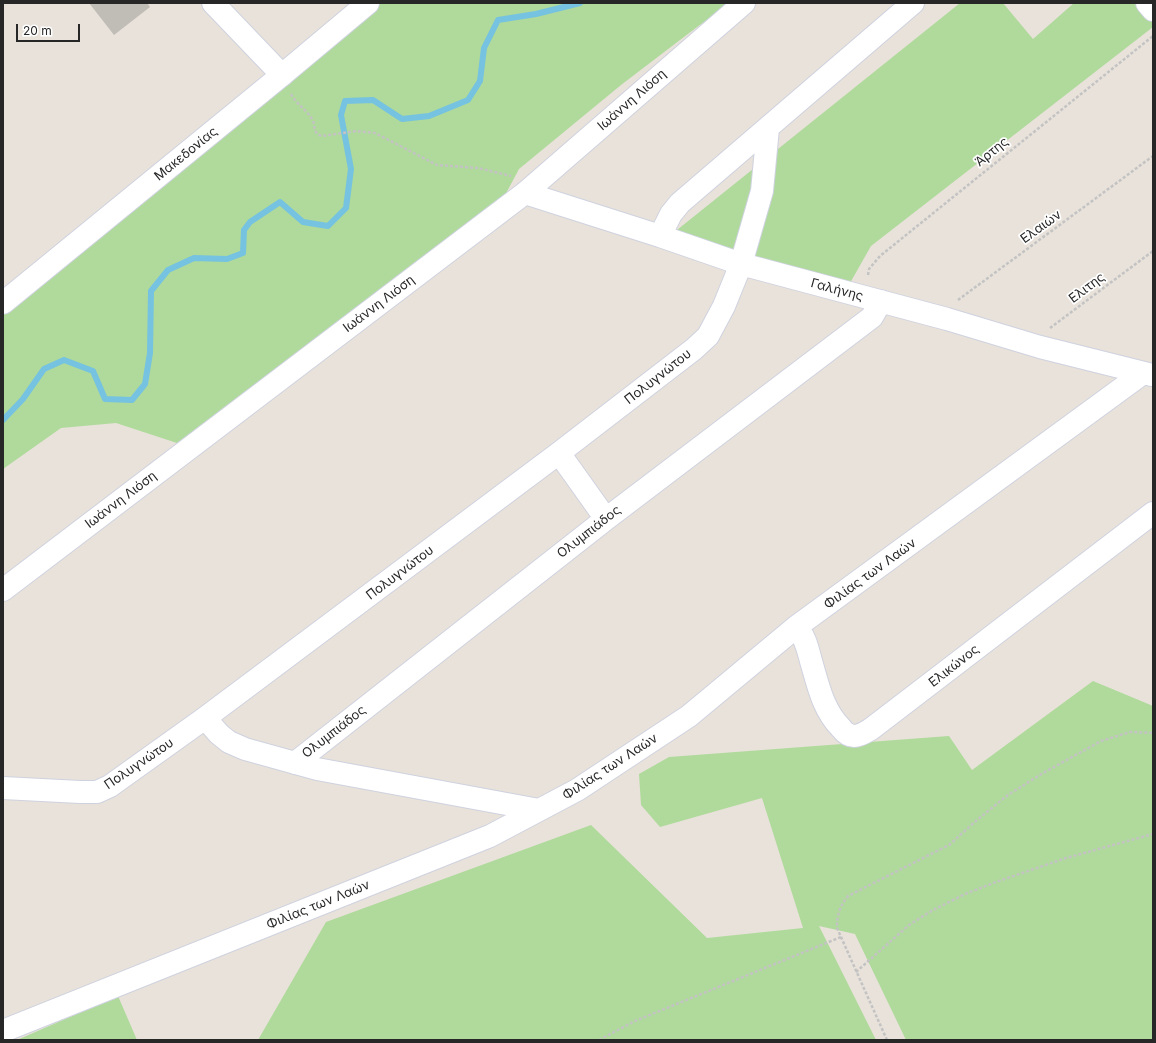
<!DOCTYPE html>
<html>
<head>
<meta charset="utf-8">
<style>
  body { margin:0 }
  #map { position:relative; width:1156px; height:1043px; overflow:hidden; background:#e8e2da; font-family:Inter,sans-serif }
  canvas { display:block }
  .frame { position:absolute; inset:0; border:4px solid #272727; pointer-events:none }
  .scale { position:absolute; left:16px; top:24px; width:64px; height:18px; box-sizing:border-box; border:2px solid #272727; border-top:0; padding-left:5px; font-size:12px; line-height:14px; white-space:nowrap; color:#272727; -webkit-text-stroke:3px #fff; paint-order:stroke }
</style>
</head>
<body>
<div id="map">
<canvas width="1156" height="1043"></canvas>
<div class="frame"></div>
<div class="scale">20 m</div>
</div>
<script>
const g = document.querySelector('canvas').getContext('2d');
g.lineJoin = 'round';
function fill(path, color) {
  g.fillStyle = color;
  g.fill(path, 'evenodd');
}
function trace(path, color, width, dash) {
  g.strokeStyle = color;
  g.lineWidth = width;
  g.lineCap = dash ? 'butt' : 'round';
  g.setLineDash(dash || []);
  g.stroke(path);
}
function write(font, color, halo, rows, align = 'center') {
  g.font = font + ' Inter,sans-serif';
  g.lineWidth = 3.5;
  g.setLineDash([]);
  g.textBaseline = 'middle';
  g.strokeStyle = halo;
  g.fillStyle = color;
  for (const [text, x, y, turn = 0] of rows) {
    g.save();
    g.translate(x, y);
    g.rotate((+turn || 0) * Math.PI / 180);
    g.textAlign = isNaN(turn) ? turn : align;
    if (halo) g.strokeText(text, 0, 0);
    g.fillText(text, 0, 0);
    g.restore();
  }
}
fill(new Path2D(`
  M379,3H731L697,27L621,85L519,169L503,199L177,443L116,423L61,428L3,469V315Z
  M960,3H1003L1033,39L1074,3H1138L1153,21V27L871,246L850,283L672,234Z
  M1093,681L1153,706V1040H906L855,934L819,926L876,1040H258L326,922L591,825L707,938L803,928L762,798L660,827L641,805L639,774L669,757L949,736L972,770Z
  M118,996L137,1040H17Z`), '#afda9b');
trace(new Path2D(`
  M3,420L23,399L44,369L64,360L93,371L105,399L132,400L145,384L150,353L151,291L168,270L194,258L227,259L243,253L244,230L250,222L280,202L303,222L328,226L346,208L351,169L341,115L345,101L373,100L402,119L429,116L468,100L480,81L484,48L498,20L536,14L580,3`), '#76c2e1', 6);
fill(new Path2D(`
  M89,3H147L150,7L114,35Z`), '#c0bcb6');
const minor = new Path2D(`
  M213,3L282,75
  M1147,3L1153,10
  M525,193L660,236L741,264L947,319L1040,347L1152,375
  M660,236L671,214L680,203L913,3
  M559,453L606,519
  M3,590L525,193L744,3
  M796,627C805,635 808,650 811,661C818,685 823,710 841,728C844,732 849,736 854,736C860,736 866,732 871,729L1153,513
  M205,718L219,734L229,742L245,749L317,769L539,810
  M295,763L606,519L872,317L881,301
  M3,788L80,792H97L110,786L205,718L559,453L694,349L708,336L724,306L741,264L762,191L768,128
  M3,1031L490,836L577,790L689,716L796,627L1143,373`);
const tertiary = new Path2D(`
  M3,303L282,75L368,3`);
trace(minor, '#cfd2df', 24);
trace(tertiary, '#cfd2df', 24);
trace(new Path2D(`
  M291,94C296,104 306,109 312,119C316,126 312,133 322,136L356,131L375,133L437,165L478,168L511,176
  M868,275L869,269L880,256L1153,36
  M958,300L1153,156
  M1050,328L1153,251
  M856,972L909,925L933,910L965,894L996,882L1066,858L1153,834
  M599,1040L635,1021L841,937
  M887,1040L837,928C837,914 840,906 848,896L949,845L977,820L1008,795L1043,773L1101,741L1130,732L1153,733`), '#c3c3c3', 2.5, [3, 2]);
trace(minor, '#fff', 22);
trace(tertiary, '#fff', 22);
write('13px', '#272727', '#fff', [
  ["Ιωάννη Λιόση",632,100,-41],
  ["Άρτης",992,152,-39],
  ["Μακεδονίας",186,154,-39],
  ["Ελαιών",1041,227,-36],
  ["Ελιτης",1087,288,-37],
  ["Γαλήνης",837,290,15],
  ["Ιωάννη Λιόση",379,304,-37],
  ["Πολυγνώτου",658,377,-38],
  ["Ιωάννη Λιόση",121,500,-37],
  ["Ολυμπιάδος",589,532,-38],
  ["Πολυγνώτου",400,573,-37],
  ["Φιλίας των Λαών",870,574,-36],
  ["Ελικώνος",954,666,-38],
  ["Ολυμπιάδος",334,732,-38],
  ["Πολυγνώτου",139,764,-34],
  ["Φιλίας των Λαών",610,767,-33],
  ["Φιλίας των Λαών",318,905,-22]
]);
</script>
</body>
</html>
